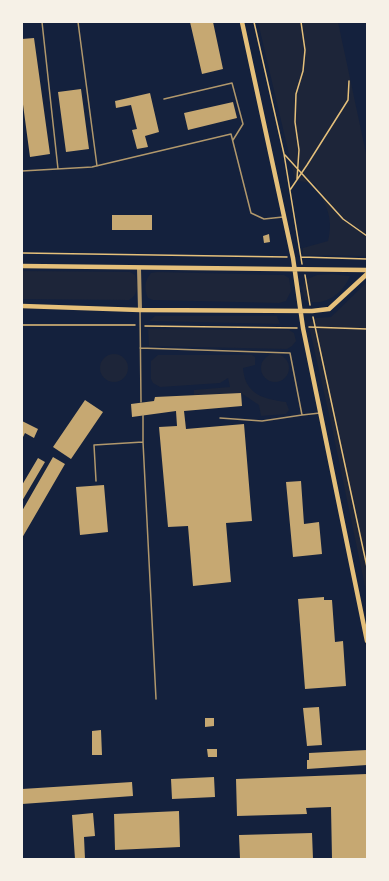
<!DOCTYPE html>
<html>
<head>
<meta charset="utf-8">
<style>
  body { margin:0 }
  #map { position:relative; width:389px; height:881px; overflow:hidden; background:#14213d; font-family:"Alegreya Sans",sans-serif }
  canvas { display:block }
  .frame { position:absolute; inset:0; border:23px solid #f6f1e7; pointer-events:none }
</style>
</head>
<body>
<div id="map">
<canvas width="389" height="881"></canvas>
<div class="frame"></div>
</div>
<script>
const g = document.querySelector('canvas').getContext('2d');
g.lineJoin = 'round';
function fill(path, color) {
  g.fillStyle = color;
  g.fill(path, 'evenodd');
}
function trace(path, color, width, dash) {
  g.strokeStyle = color;
  g.lineWidth = width;
  g.lineCap = dash ? 'butt' : 'round';
  g.setLineDash(dash || []);
  g.stroke(path);
}
fill(new Path2D(`
  M258,22H338L367,158V256L303,255V248L328,241C334,217 326,206 315,184L295,180Z
  M22,271L130,272L135,275C138,284 139,295 129,300L22,299Z
  M157,272L284,275L289,278L291,291L286,301L279,303L153,300L148,298C144,289 144,281 151,273Z
  M331,274L350,276C343,294 323,308 305,300L302,288L305,280L317,275Z
  M367,282V596L331,423L310,331V322L316,318L331,317Z
  M155,316H277L280,324L149,321Z
  M148,329L289,330L294,333L296,341L292,346L287,349L149,346Z
  M100 368a14 14 0 1 1 28 0a14 14 0 1 1-28 0Z
  M261 368a14 14 0 1 1 28 0a14 14 0 1 1-28 0Z
  M158,355H252L255,357V365L243,368C245,395 264,399 286,402L289,410L286,414L261,416L259,405L241,393L194,395V390L230,387L228,378L220,383L160,387L153,383L151,379V361Z`), '#1d2539');
fill(new Path2D(`
  M190,22H213L223,69L202,74Z
  M34,38L50,154L30,157L22,97V39Z
  M81,89L89,149L66,152L58,92Z
  M150,93L159,132L145,136L148,147L137,149L132,130L137,129L131,105L116,108L115,101Z
  M233,102L237,118L188,130L184,113Z
  M112,215H152V230H112Z
  M269,234L270,242L264,243L263,236Z
  M241,393L242,406L184,411L186,429L244,424L252,521L226,523L231,582L193,586L188,526L168,527L159,427L177,426L176,411L132,417L131,404L154,401L155,397Z
  M85,400L103,412L71,459L53,447Z
  M22,421L38,429L34,438L25,433L22,439Z
  M53,457L65,464L22,538V511Z
  M38,458L45,462L22,501V485Z
  M301,481L304,524L319,522L322,554L293,557L286,482Z
  M104,485L108,532L80,535L76,487Z
  M324,597V600H332L335,642L343,641L346,686L305,689L298,599Z
  M319,707L322,745L307,746L303,708Z
  M205,718H214V726L205,727Z
  M101,730L102,755H92V731Z
  M207,749H217V757H208Z
  M367,750V765L307,769V760H309V753Z
  M367,774V859H332L331,807L306,808L307,814L237,816L236,779Z
  M214,777L215,797L172,799L171,779Z
  M132,782L133,796L22,804V789Z
  M179,811L180,847L115,850L114,814Z
  M93,813L95,836L84,837L85,859H75L72,815Z
  M312,833L313,859H240L239,835Z`), '#c6a872');
trace(new Path2D(`
  M254,22L284,154L302,264
  M285,155L343,219L367,236
  M297,179L299,150L295,122L296,94L303,71L305,50L301,22
  M290,190L307,165L348,100L349,81
  M22,253L287,257
  M301,257L367,259
  M305,275L310,305
  M313,317L367,567
  M22,325H135
  M145,326L297,328
  M309,327L367,329`), '#e5c07b', 1.5);
trace(new Path2D(`
  M42,22L58,169
  M78,22L97,166
  M164,99L232,83L243,124L233,140
  M22,171L92,167L231,134L251,213L264,219L283,217
  M140,310L141,402
  M140,348L290,353L302,415L262,421L220,418
  M302,415L320,413
  M143,442L156,699
  M96,481L94,445L143,442V415`), '#b1986c', 1.5);
trace(new Path2D(`
  M139,268L140,310`), '#b1986c', 4);
trace(new Path2D(`
  M242,22L293,258L303,328L367,641
  M22,266L367,270
  M22,306L140,310L312,311L329,309L367,274`), '#e5c07b', 4.5);
</script>
</body>
</html>
